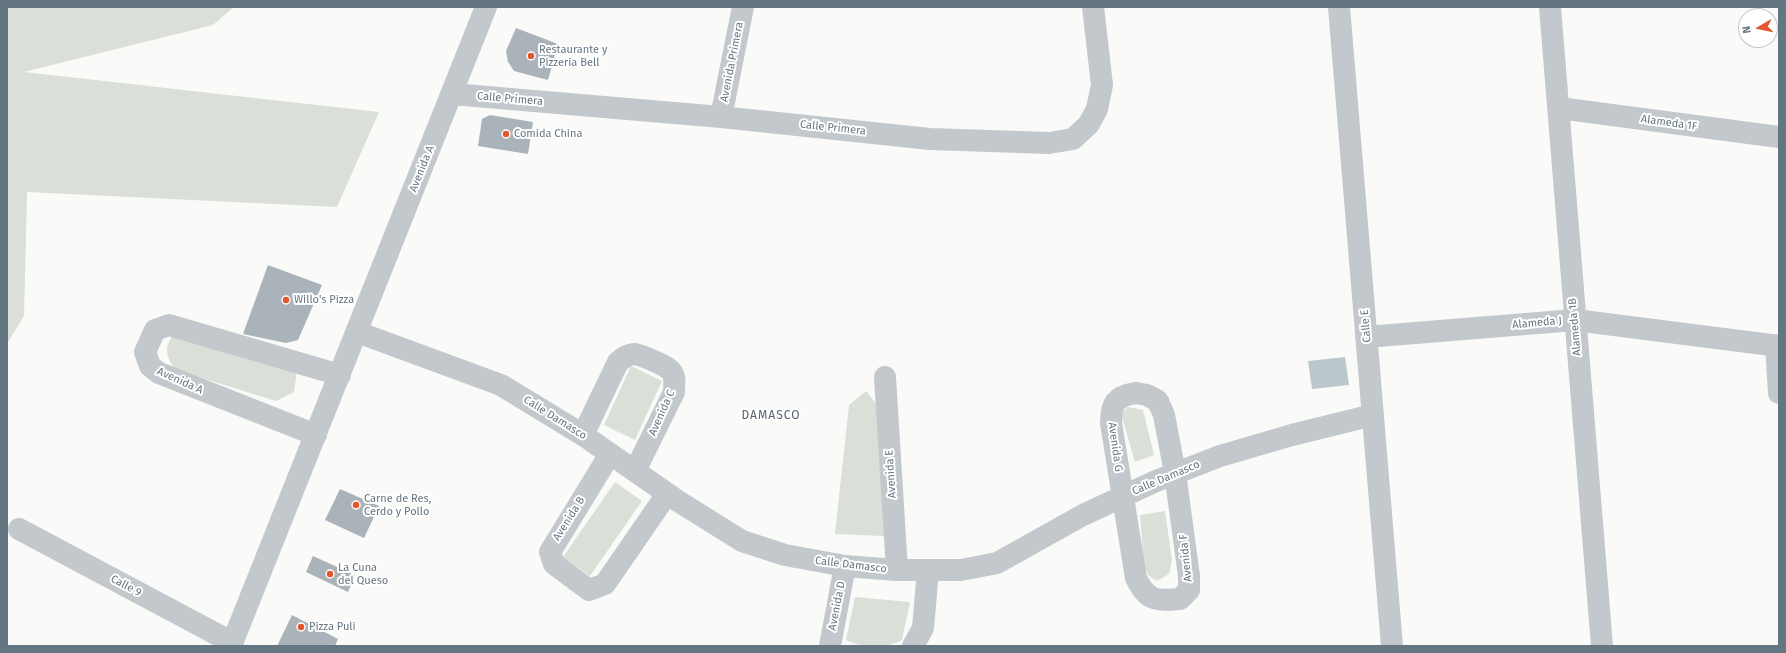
<!DOCTYPE html>
<html>
<head>
<meta charset="utf-8">
<style>
  body { margin:0 }
  #map { position:relative; width:1786px; height:653px; overflow:hidden; background:#fafaf8; font-family:"Fira Sans",sans-serif }
  canvas { display:block }
  .frame { position:absolute; inset:0; border:8px solid #657683; pointer-events:none }
  .north { position:absolute; left:1738px; top:8px; width:40px; height:40px; box-sizing:border-box; background:#fff; border:1px solid #c1c8cd; border-radius:50%; rotate:261deg; font-size:11px; font-weight:700; line-height:16px; text-align:center; color:#657683 }
  .north::after { content:''; display:block; margin:auto; width:14px; height:18px; background:#e4572e; clip-path:polygon(50% 0,100% 100%,50% 72%,0 100%) }
</style>
</head>
<body>
<div id="map">
<canvas width="1786" height="653"></canvas>
<div class="frame"></div>
<div class="north">N</div>
</div>
<script>
const g = document.querySelector('canvas').getContext('2d');
g.lineJoin = 'round';
function fill(path, color) {
  g.fillStyle = color;
  g.fill(path, 'evenodd');
}
function trace(path, color, width, dash) {
  g.strokeStyle = color;
  g.lineWidth = width;
  g.lineCap = dash ? 'butt' : 'round';
  g.setLineDash(dash || []);
  g.stroke(path);
}
function write(font, color, halo, rows, align = 'center') {
  g.font = font + ' "Fira Sans",sans-serif';
  g.lineWidth = 4;
  g.setLineDash([]);
  g.textBaseline = 'middle';
  g.strokeStyle = halo;
  g.fillStyle = color;
  for (const [text, x, y, turn = 0] of rows) {
    g.save();
    g.translate(x, y);
    g.rotate((+turn || 0) * Math.PI / 180);
    g.textAlign = isNaN(turn) ? turn : align;
    if (halo) g.strokeText(text, 0, 0);
    g.fillText(text, 0, 0);
    g.restore();
  }
}
fill(new Path2D(`
  M7,7H234L213,25L24,72L379,112L337,207L27,192L24,316L7,344Z
  M173,335L297,370L294,392L276,401L176,370C167,358 163,349 173,335Z
  M631,366L662,381L635,440L604,425Z
  M866,391L879,407L884,536L835,534L849,405Z
  M1128,407L1143,410L1154,455L1135,462L1121,414Z
  M615,482L642,501L590,576L563,557Z
  M1165,511L1172,560L1169,574L1157,581L1149,576L1144,566L1140,515Z
  M855,597L910,602L902,640C884,649 864,649 846,640Z`), '#dadfd7');
fill(new Path2D(`
  M1345,357L1349,385L1312,389L1308,361Z`), '#bbc7cb');
fill(new Path2D(`
  M516,28L558,44L548,80L514,71L508,62L506,51Z
  M490,115L533,122L528,154L478,146L482,119Z
  M268,265L322,285L298,340L286,343L243,334Z
  M340,489L379,506L364,538L325,520Z
  M313,556L355,575L348,592L306,572Z
  M292,615L338,639L335,646H277Z`), '#aab3b9');
trace(new Path2D(`
  M1339,7L1392,646
  M1550,7L1602,646
  M452,94L721,117L930,139L1049,143L1073,139L1089,124L1097,109L1102,85L1093,7
  M1559,108L1779,137
  M721,117L743,7
  M357,332L501,385L583,435L678,501L742,541L785,555L845,566L897,570H961L997,563L1083,515L1156,481L1220,456L1292,435L1373,415
  M1366,337L1575,320L1779,346
  M1776,345L1779,393
  M885,377L897,570
  M1136,393L1147,395L1158,401L1164,415L1175,473L1189,576V590L1180,599C1156,601 1147,601 1136,578L1111,423C1111,404 1115,396 1136,393Z
  M316,435L159,373L150,366L145,352L155,330L169,325L340,375
  M583,435L618,362C623,358 628,354 635,354C641,355 668,366 671,371C676,377 674,385 674,392L635,471
  M610,454L550,552L554,564L589,590L605,584L667,494
  M19,529L233,643
  M231,646L486,7
  M830,646L845,566
  M913,646L923,628L928,570`), '#c3c8cc', 22);
for (const [x, y, r, color] of [
  [531,56,4,"#e4572e"],
  [506,134,4,"#e4572e"],
  [286,300,4,"#e4572e"],
  [356,505,4,"#e4572e"],
  [330,574,4,"#e4572e"],
  [301,627,4,"#e4572e"]
]) {
  const dot = new Path2D();
  dot.arc(x, y, r, 0, 2 * Math.PI);
  g.fillStyle = color;
  g.fill(dot);
  trace(dot, '#fff', 1.5);
}
write('11px', '#657683', '#fff', [
  ["Restaurante y",539,50],
  ["Pizzeria Bell",539,63],
  ["Comida China",514,134],
  ["Willo's Pizza",294,300],
  ["Carne de Res,",364,499],
  ["Cerdo y Pollo",364,512],
  ["La Cuna",338,568],
  ["del Queso",338,581],
  ["Pizza Puli",309,627]
], 'left');
write('11px', '#657683', '#fff', [
  ["Avenida Primera",732,62,-79],
  ["Calle Primera",510,99,5],
  ["Alameda 1F",1669,123,8],
  ["Calle Primera",833,128,6],
  ["Avenida A",422,169,-68],
  ["Alameda J",1537,323,-5],
  ["Calle E",1366,326,-95],
  ["Alameda 1B",1575,327,-95],
  ["Avenida A",180,381,24],
  ["Avenida C",662,413,-66],
  ["Calle Damasco",555,418,32],
  ["Avenida G",1115,447,82],
  ["Avenida E",891,474,-94],
  ["Calle Damasco",1166,478,-23],
  ["Avenida B",569,519,-58],
  ["Avenida F",1186,558,-96],
  ["Calle Damasco",851,565,7],
  ["Calle 9",126,586,28],
  ["Avenida D",837,606,-79]
]);
g.letterSpacing = '1px';
write('12px', '#57646e', '#fff', [
  ["DAMASCO",771,416]
]);
g.letterSpacing = '0px';
</script>
</body>
</html>
